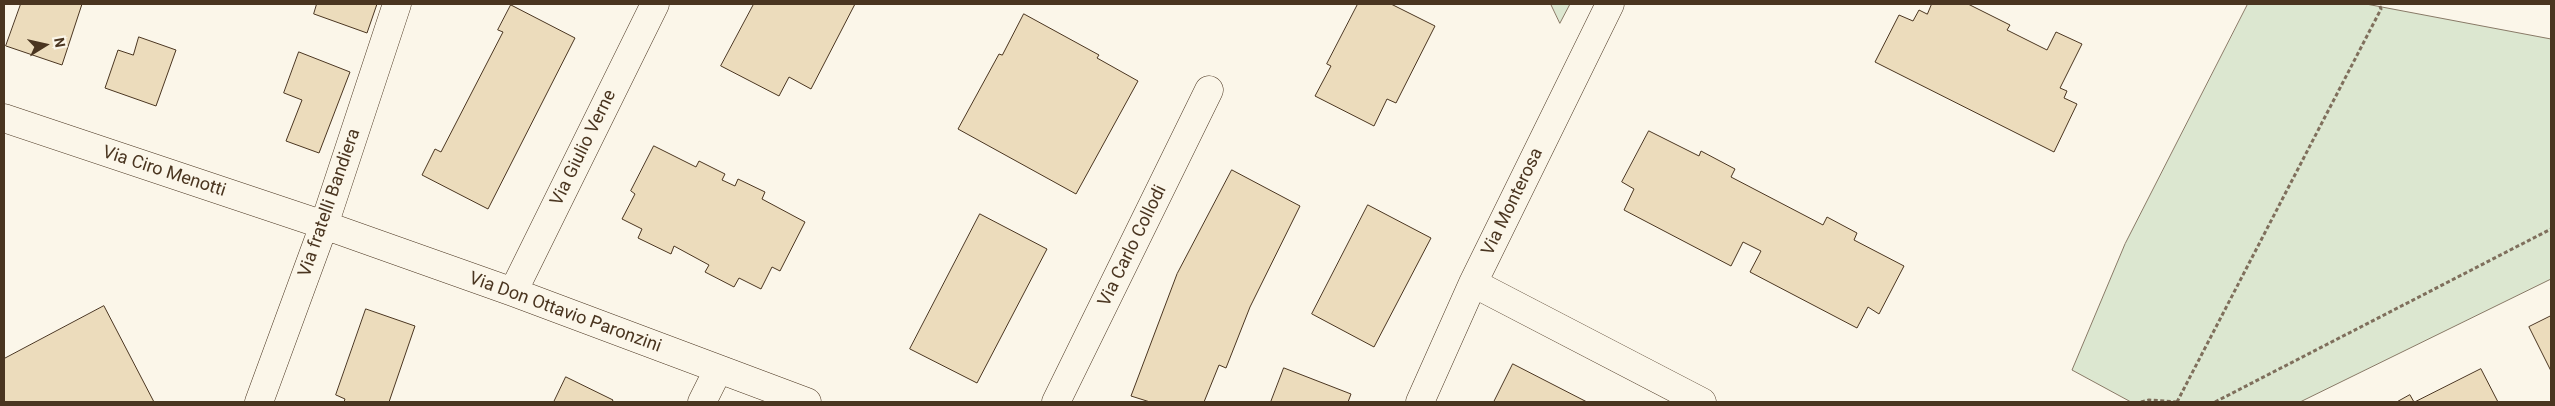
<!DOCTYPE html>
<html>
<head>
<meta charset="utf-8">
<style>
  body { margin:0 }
  #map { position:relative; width:2555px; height:406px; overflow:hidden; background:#fbf6e9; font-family:Roboto,sans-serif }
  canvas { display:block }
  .frame { position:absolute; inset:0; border:5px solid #4a3520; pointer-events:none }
  .north { position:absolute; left:20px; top:20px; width:50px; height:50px; -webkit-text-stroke:4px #fbf6e9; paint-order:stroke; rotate:80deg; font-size:14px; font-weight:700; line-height:20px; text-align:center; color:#4a3520 }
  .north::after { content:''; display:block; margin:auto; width:18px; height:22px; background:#4a3520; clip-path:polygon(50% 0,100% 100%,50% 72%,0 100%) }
</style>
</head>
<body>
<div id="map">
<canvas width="2555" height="406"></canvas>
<div class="frame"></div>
<div class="north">N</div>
</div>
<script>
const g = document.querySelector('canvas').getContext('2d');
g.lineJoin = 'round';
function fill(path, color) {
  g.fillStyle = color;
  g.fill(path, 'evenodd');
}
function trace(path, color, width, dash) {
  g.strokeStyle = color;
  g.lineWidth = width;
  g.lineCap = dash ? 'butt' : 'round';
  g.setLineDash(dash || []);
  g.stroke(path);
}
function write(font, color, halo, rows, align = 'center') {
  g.font = font + ' Roboto,sans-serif';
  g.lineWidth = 4;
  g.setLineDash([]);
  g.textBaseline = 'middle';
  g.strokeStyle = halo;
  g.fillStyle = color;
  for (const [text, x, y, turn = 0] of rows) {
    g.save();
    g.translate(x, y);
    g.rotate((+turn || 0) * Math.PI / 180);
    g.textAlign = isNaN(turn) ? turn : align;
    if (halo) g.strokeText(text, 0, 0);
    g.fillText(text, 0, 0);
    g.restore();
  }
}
const green = new Path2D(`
  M1551,4H1570L1560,23Z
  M2248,4H2366L2551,39V279L2300,402H2131L2072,370L2125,244Z`);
fill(green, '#dce7d0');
trace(green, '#887966', 1);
const building = new Path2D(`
  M21,4H82L62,65L6,46Z
  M317,4H377L367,33L314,14Z
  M754,4H855L811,89L789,77L779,96L721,66Z
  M1358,4H1391L1435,26L1396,103L1387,99L1374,126L1315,96L1331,66L1327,64Z
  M1932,4H1968L2010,25L2007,30L2047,50L2056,32L2082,44L2060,88L2067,91L2064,98L2077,104L2054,152L1875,62L1899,15L1913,21L1919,10L1927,14Z
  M511,5L575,38L488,209L422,175L435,149L441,152L503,32L498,30Z
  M1024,14L1099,55L1097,58L1138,81L1076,194L958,129L999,54L1002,55Z
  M139,37L176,50L156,106L105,88L118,50L133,55Z
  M299,52L350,72L319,153L286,141L302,100L284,93Z
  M1649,131L1699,156L1701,151L1735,169L1731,177L1823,225L1827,217L1857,233L1854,240L1904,266L1879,314L1868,307L1857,328L1750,272L1761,251L1743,242L1731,266L1624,210L1634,189L1622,182Z
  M654,146L696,167L699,161L725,174L722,180L735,186L738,179L765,192L762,199L805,222L780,271L772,267L761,289L739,278L734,287L705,272L709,265L674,246L671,254L638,238L642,229L622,219L635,194L631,191Z
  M1232,170L1300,206L1250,307L1226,368L1219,365L1204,402H1150L1131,396L1177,274Z
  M1368,205L1431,238L1374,347L1312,314Z
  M980,214L1047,249L977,383L910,349Z
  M104,306L154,402H4V359Z
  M366,309L415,326L389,402H344L345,399L336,395Z
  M2551,316V371L2529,327Z
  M1513,364L1587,402H1494Z
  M1284,368L1351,394L1348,402H1271Z
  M2481,369L2498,402H2415Z
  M566,377L613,400L612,402H554Z
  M2410,395L2414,402H2397Z`);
fill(building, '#ecdcbc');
trace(building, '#4a3520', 1);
const street = new Path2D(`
  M4,118L324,225L513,292L807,402
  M1473,283L1702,402
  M513,292L655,4
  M259,402L324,225L397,4
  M702,402L718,370
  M1056,402L1209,90
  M1420,402L1473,283L1610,4`);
trace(street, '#4a3520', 29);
trace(new Path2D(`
  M2141,402L2149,400L2178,402
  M2177,402L2381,9L2379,4
  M2215,402L2551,229`), '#7f6f5c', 3, [4, 2.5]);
trace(street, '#fbf6e9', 28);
write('18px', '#4a3520', '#fbf6e9', [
  ["Via Giulio Verne",584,148,-64],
  ["Via Ciro Menotti",164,172,18],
  ["Via Monterosa",1513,202,-64],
  ["Via fratelli Bandiera",330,203,-71],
  ["Via Carlo Collodi",1133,246,-64],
  ["Via Don Ottavio Paronzini",565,313,20]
]);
</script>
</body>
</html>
